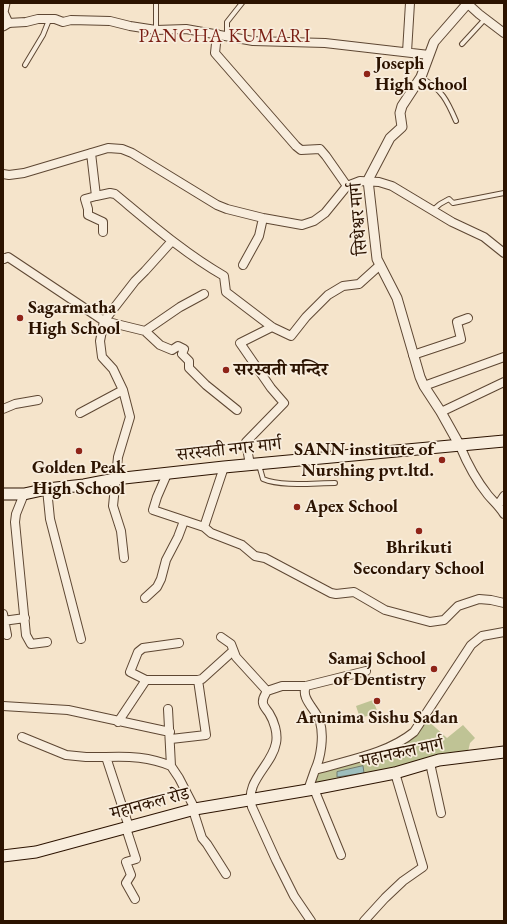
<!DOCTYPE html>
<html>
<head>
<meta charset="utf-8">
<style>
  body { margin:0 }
  #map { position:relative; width:507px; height:924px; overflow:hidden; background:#f5e4cb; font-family:"EB Garamond",serif }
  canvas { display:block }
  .frame { position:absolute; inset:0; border:4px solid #2c1300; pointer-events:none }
</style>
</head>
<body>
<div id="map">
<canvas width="507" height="924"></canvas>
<div class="frame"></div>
</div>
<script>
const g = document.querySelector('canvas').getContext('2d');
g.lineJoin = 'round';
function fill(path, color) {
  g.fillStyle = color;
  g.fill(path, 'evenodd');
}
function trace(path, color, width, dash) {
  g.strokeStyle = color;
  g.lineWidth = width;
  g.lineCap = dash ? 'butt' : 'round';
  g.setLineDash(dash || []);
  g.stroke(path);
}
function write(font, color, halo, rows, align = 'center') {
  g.font = font + ' "EB Garamond","Noto Serif Devanagari",serif';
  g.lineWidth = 3.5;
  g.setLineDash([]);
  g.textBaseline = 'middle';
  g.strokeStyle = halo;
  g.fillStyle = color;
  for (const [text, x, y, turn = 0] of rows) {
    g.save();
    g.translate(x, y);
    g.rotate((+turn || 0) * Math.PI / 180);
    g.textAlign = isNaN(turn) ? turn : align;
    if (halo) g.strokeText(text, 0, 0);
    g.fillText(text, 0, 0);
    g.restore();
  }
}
fill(new Path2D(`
  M373,700L378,713L360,718L356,706Z
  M425,718L447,738L463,725L475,738L470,743L467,756L310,788L315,772L391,749Z`), '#bfc395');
const water = new Path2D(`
  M363,766L364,773L337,777V772Z`);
fill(water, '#9dbebd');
trace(water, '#707a71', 1);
const service = new Path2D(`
  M156,30V3
  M227,36V22L242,3
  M462,44L485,19
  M25,65L43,35L49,20
  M422,78C442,90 447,100 456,121
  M433,210L440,204L449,199L453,203L504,193
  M259,465L263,479C282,487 314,483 335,483`);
const minor = new Path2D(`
  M468,4L479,14L504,33
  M8,23L26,22L38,19H55L63,22L71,20L110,21L130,26L156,30L186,29L253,41L325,43L429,55
  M217,34L215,53L296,146L301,150L320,149L326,156L347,186
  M407,52L410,3
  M91,153L96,196L110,193L115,194C150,223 184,253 224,276L226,292L272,327L291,336L306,317L328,295L343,286L359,284L380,265
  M3,174L9,175L24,173L108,148L122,149L132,153L217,205L227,209L263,218L302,225L314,221L325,213L347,186L360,181L379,182L392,186L452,222L484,237L504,253
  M96,196L85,199L88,209V215L103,222V232
  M3,258L4,259L8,257L104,321L145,331L160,345L172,350L178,346L184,349L182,354L189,361V368L206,385L237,410
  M243,265L259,236L263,218
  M145,331L180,307L204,294
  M413,355L461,339L457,322L468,318
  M424,386L504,357
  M3,409L15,404L38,400
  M441,412L504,382
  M80,413L123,390
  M460,446C467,463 476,480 488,495C493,501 499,506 504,514
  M250,465L246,442L284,403L271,388L240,343L272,327
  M167,474L157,497L153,510L204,527L211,533L242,545L255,556L265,558L331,593L336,594L354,592L385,610L430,622L444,620L458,606L479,599L491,600L504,603
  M47,489L50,519L81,639
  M24,494L16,514L15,522L26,635L31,644L47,642
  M498,505L504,496
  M204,527L224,467
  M124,558L121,531L113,506L118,457L130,417L123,390L113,369L102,357L100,341L104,321L135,281L145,271L172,241
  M145,598L157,587L161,579L166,560L178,537L184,521
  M3,614L7,635
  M3,621L25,618
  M221,637L231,644L236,657L267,691C265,695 262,698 263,703C263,706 267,710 269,713C274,721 278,733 276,743C272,766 244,781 252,807L276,860L294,896L311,921
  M146,680L130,672L138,652L143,648L179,643
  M306,686C300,699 317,710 320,722C324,736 321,757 315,770
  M267,691L282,686H306L366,671
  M3,706L68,710L170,732
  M168,709L171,766L179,778L195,809
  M118,722L146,680H198L202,679L233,651
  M22,737L66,755L86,757H106
  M171,739L206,735L198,680
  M430,763L441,813
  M314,789L341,855
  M308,790L315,770C348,760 387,754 414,732L471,645L482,636L504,632
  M193,810L202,838L207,844L226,874
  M129,827L106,757C129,756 150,757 171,766
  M126,828L136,859L126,862L131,875L126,883L135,899
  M364,921L385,898L403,881L423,867L395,773`);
const tertiary = new Path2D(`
  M3,26L8,23L3,12L5,3
  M460,446L441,412L424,386L420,377L397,298L377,259L368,180L390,138L402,127L400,113L402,106L421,77L434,42L468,3`);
const secondary = new Path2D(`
  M3,494H24L47,489L84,485L115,479L224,467L504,441
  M3,856L36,852L195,809L308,790L395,773L439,760L504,752`);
trace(service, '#5e4733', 6);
trace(minor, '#5e4733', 10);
trace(tertiary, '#5e4733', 11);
trace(secondary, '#2c1300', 13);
trace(service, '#f8eddd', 4);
trace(minor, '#f8eddd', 8);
trace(tertiary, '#f8eddd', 9);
trace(secondary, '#f8eddd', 11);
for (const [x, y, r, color] of [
  [367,74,4,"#8f2418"],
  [20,318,4,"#8f2418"],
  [226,370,4,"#8f2418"],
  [79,451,4,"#8f2418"],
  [442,460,4,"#8f2418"],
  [297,507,4,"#8f2418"],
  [419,531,4,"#8f2418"],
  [434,669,4,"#8f2418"],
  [377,701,4,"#8f2418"]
]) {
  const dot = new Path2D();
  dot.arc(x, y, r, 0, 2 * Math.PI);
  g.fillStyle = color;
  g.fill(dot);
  trace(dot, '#f8eddd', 1.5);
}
write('bold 18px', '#2c1300', '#f8eddd', [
  ["Joseph",375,64],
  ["High School",375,85],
  ["Sagarmatha",28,308],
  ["High School",28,329],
  ["सरस्वती मन्दिर",234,370],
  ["SANN institute of",434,450,"right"],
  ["Nurshing pvt.ltd.",434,471,"right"],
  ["Golden Peak",79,468,"center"],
  ["High School",79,489,"center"],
  ["Apex School",305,507],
  ["Bhrikuti",419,548,"center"],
  ["Secondary School",419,569,"center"],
  ["Samaj School",426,659,"right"],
  ["of Dentistry",426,680,"right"],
  ["Arunima Sishu Sadan",377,718,"center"]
], 'left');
write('18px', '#2c1300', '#f8eddd', [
  ["सिधेश्वर मार्ग",359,219,-95],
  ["सरस्वती नगर मार्ग",229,450,-6],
  ["महानकल मार्ग",402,753,-12],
  ["महानकल रोड",150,804,-15]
]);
g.letterSpacing = '1px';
write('19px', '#7a1f14', '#f8eddd', [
  ["PANCHA KUMARI",225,37]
]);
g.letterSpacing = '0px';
</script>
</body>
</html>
